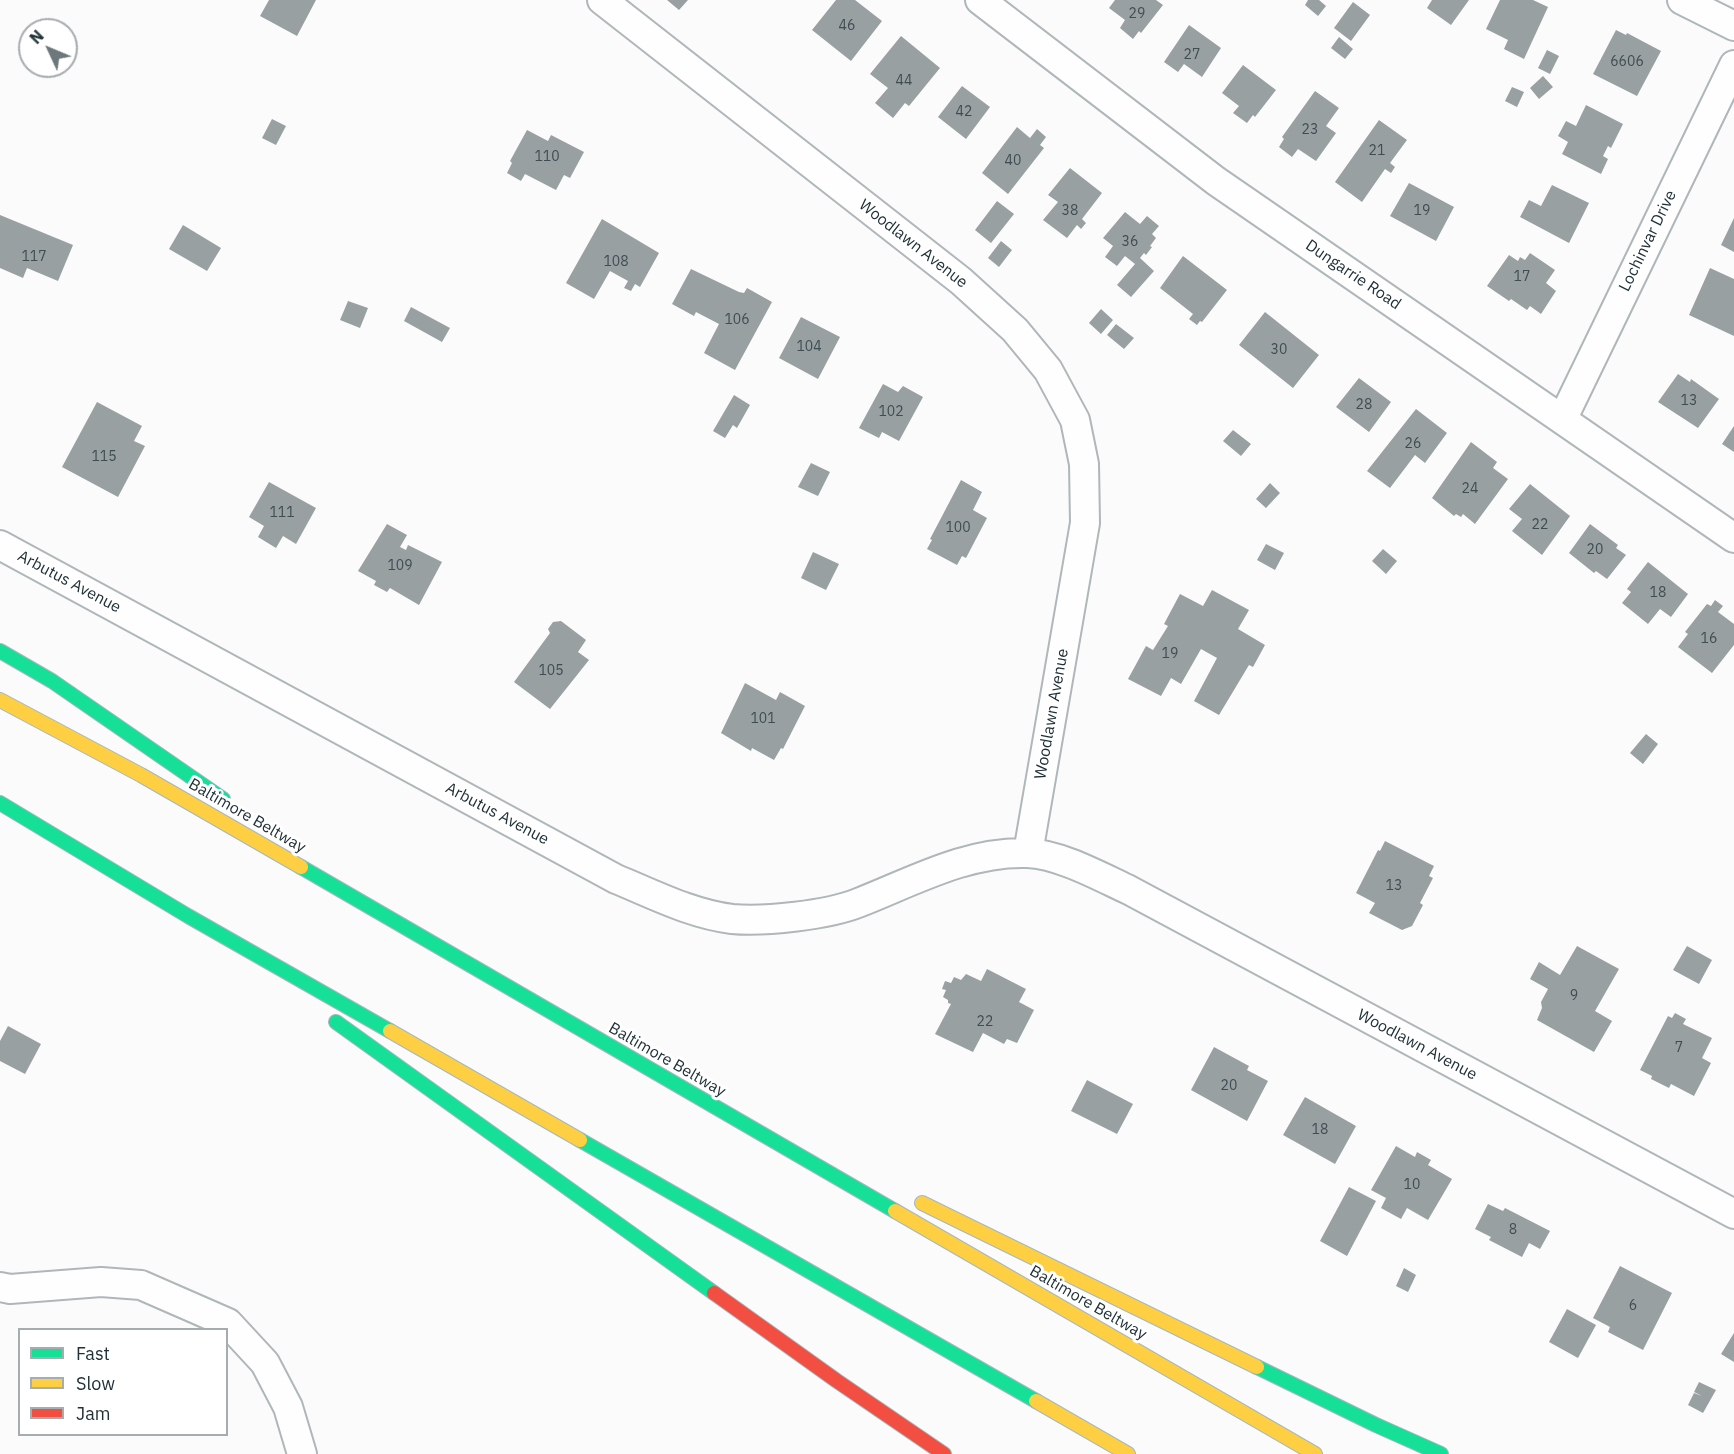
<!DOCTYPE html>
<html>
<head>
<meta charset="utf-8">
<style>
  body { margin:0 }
  #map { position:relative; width:1734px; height:1454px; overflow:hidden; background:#fbfbfb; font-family:"IBM Plex Sans",sans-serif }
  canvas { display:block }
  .legend { position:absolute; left:18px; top:1328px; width:210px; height:108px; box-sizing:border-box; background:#fff; border:2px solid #a6adaf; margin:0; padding:8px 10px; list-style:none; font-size:18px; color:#203137 }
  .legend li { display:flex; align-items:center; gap:12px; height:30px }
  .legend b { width:30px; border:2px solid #a6adaf }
  .north { position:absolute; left:18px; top:18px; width:60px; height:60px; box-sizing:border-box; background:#fff; border:2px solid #a6adaf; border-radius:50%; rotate:314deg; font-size:16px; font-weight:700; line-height:24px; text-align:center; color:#203137 }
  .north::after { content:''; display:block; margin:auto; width:21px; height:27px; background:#6d787c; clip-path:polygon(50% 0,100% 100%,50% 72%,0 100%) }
</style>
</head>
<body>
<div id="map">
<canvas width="1734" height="1454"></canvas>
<ul class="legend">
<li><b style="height:8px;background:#16e098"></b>Fast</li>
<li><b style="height:8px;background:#ffcf43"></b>Slow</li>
<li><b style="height:8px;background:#f24e42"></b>Jam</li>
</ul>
<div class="north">N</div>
</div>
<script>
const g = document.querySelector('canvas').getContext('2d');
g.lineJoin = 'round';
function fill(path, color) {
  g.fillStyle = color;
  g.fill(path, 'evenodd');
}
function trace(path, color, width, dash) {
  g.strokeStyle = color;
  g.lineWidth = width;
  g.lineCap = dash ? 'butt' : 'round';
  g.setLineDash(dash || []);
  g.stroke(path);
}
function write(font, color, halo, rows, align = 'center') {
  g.font = font + ' "IBM Plex Sans",sans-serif';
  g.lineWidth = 6;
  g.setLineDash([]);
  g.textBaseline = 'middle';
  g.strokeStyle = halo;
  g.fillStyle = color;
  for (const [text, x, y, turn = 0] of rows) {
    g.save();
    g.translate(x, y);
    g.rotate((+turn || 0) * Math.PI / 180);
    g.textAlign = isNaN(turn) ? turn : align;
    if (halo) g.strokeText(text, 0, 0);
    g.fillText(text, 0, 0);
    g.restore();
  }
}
fill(new Path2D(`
  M269,0H316L297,36L260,16Z
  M667,0H688L679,10Z
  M836,0H855L882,21L851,61L812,30Z
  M1115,0H1156L1163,5L1141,33L1139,31L1133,39L1120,28L1125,20L1109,8Z
  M1308,0H1319L1326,6L1318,16L1305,5Z
  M1432,0H1469L1451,25L1427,8Z
  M1500,0H1533L1548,7L1524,59L1504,49L1508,40L1486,29Z
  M1353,2L1370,15L1351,41L1334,28Z
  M1189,25L1221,48L1202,77L1184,64L1178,72L1164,62Z
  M1616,30L1626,35L1627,33L1661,51L1637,96L1593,74Z
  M901,36L940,68L909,106L905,103L893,118L875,103L888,88L870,74Z
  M1339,37L1353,49L1345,59L1331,48Z
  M1547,50L1559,56L1550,74L1538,68Z
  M1243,65L1276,90L1255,117L1253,115L1247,123L1233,113L1239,106L1222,93Z
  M1543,76L1553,87L1539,99L1530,88Z
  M962,86L990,107L966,139L938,117Z
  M1512,87L1524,92L1517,107L1505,101Z
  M1315,91L1339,108L1326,126L1336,133L1316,161L1298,149L1292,157L1279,147L1284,139L1282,137Z
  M1586,105L1623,124L1611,148L1608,146L1603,156L1608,159L1601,174L1562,154L1568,142L1558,136L1566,121L1576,126Z
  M272,119L286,126L276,145L262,138Z
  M1379,120L1407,140L1390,163L1395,167L1391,173L1385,169L1362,202L1335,182Z
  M1017,127L1030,138L1037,129L1046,137L1040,145L1044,148L1008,194L982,173Z
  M527,130L548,141L551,135L584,152L570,178L564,175L556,190L525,174L521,181L507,173L512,163L510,161Z
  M1070,168L1102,193L1082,219L1086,223L1081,229L1077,225L1067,238L1043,220L1058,202L1048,195Z
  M1409,183L1454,207L1436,241L1390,216Z
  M1552,185L1589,203L1569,243L1520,217L1529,200L1541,206Z
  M997,201L1014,214L991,243L975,230Z
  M1125,212L1140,224L1147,216L1159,226L1152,234L1156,238L1150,246L1152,247L1146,255L1144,253L1140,258L1154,271L1131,297L1117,285L1135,264L1125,256L1117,266L1105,257L1113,246L1103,238Z
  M0,215L73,245L58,281L27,268L23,278L0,268Z
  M1734,218V252L1721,245Z
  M602,219L659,253L640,287L635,284L631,291L624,288L628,281L610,271L594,299L566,283Z
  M183,225L221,248L207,271L169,249Z
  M1001,241L1012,250L999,267L988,258Z
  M1530,253L1555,270L1546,283L1556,291L1541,314L1530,306L1527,310L1511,299L1509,301L1487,286L1509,255L1518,261L1520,257L1525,260Z
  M1183,256L1227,290L1202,322L1200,321L1197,325L1189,319L1193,314L1160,288Z
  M1710,268L1734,279V336L1689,315Z
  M691,269L739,292L744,293L747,288L772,302L735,370L704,353L719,324L696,312L694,316L672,304Z
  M348,301L368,308L360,328L340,320Z
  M411,307L450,328L442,342L404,321Z
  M1101,309L1113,320L1101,334L1089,323Z
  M1265,312L1319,355L1293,388L1239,345Z
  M801,317L840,337L818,379L779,358Z
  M1116,324L1134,338L1124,349L1107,335Z
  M1678,374L1690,382L1691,379L1719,399L1698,428L1658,402Z
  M1359,378L1391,402L1369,432L1336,407Z
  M883,384L898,392L903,386L923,397L899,441L882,432L879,438L859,428Z
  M734,395L750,405L737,428L733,425L725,438L713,431Z
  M97,402L142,426L134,441L145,446L118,497L62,467Z
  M1416,409L1447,433L1425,463L1415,455L1390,488L1367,471Z
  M1734,426V452L1722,444Z
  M1233,430L1251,444L1241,456L1223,441Z
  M1471,442L1497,462L1493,468L1508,479L1475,524L1463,514L1461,517L1456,514L1454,516L1432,498Z
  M811,463L830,472L818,496L798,487Z
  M961,480L982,492L973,510L987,518L966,558L962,556L957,565L927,549L932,540L930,539Z
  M269,482L316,508L296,544L283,536L276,548L258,537L264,526L249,517Z
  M1270,483L1280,493L1266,508L1256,499Z
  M1530,484L1570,516L1542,555L1512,531L1522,519L1509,509Z
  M387,524L407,535L400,547L406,550L408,545L442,562L419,605L390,588L387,592L374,585L376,581L358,571Z
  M1590,524L1618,545L1616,548L1626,555L1607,579L1596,571L1594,573L1569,553Z
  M1266,544L1284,553L1275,570L1257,560Z
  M1383,549L1397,561L1386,574L1372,561Z
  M813,552L839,564L826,590L801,578Z
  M1648,562L1688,594L1671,617L1660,609L1648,624L1622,603L1631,592L1627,589Z
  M1212,590L1249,610L1238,629L1265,645L1253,667L1249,665L1219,715L1194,701L1217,658L1201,649L1181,684L1171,678L1161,696L1128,679L1146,646L1153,650L1168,626L1164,624L1180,594L1203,606Z
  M1715,600L1723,606L1718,612L1734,624V645L1712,673L1678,647L1688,634L1685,632L1707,604L1711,606Z
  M561,621L586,640L578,652L589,660L550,709L514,682L550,633L548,629L553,622Z
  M745,683L776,700L780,692L805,706L783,749L781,748L774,760L752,748L751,751L721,733Z
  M1646,734L1658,744L1643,764L1630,753Z
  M1385,841L1434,866L1429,876L1433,878L1420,903L1423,905L1412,926L1402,930L1369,913L1375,903L1356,893L1378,850L1380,851Z
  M1577,946L1619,969L1595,1011L1612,1021L1594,1052L1537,1020L1542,1008L1541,1002L1548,989L1530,979L1539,962L1560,975Z
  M1687,946L1712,960L1699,984L1673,970Z
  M987,969L1026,989L1019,1002L1034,1010L1017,1043L1007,1039L1004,1044L983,1033L973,1052L935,1034L951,1004L948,1003V1000L943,997L946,990L942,989L945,981L951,983L954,977L961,980L966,974L981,981Z
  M1675,1013L1686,1019L1683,1024L1712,1038L1702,1058L1711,1063L1694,1096L1671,1084L1669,1088L1651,1079L1652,1076L1640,1070L1668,1016L1672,1018Z
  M8,1026L41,1044L25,1074L0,1061V1041Z
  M1214,1047L1249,1066L1247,1070L1268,1081L1247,1121L1191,1090Z
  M1087,1080L1133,1104L1117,1134L1071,1111Z
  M1305,1097L1356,1126L1335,1164L1283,1135Z
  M1396,1146L1415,1157L1417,1152L1431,1160L1428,1165L1452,1179L1428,1220L1407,1208L1401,1219L1381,1208L1386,1198L1371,1190Z
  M1349,1187L1376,1201L1347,1256L1320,1241Z
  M1488,1204L1503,1211L1505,1208L1550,1231L1540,1249L1529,1243L1522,1257L1489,1240L1491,1237L1475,1229Z
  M1620,1266L1672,1293L1643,1350L1608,1332L1610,1327L1593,1318Z
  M1404,1268L1416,1275L1408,1292L1396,1286Z
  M1567,1309L1596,1325L1578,1358L1549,1342Z
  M1734,1333V1362L1721,1354Z
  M1699,1382L1716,1390L1703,1413L1688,1405L1694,1393L1702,1396L1694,1392Z`), '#99a0a2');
const street = new Path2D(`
  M602,0L961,281L1015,330L1048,370L1075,420L1084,464L1085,523L1028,853
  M980,0L1216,181L1734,538
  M1682,0L1734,26
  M1563,418L1734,65
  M0,545L616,879C653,894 691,914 732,919C764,922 828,915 858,903C912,882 967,851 1027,853C1059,854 1099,876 1129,890L1734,1214
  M0,1287L10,1289L101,1282L141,1285L228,1323L265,1363L288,1407L302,1454`);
const fast = new Path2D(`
  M0,651L52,681L223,799
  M0,803L188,916L390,1031
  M301,867L895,1211
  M336,1022L714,1293
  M580,1140L1036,1401
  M1257,1367L1376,1425L1441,1454`);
const slow = new Path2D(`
  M0,700L141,775L301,867
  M390,1031L580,1140
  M922,1203L1257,1367
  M895,1211L1315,1454
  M1036,1401L1128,1454`);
const jam = new Path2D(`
  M714,1293L837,1381L944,1454`);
trace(street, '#afb7b9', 32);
trace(fast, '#a4b8be', 16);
trace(slow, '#a4b8be', 16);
trace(jam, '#a4b8be', 16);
trace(street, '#fefefe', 28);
trace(fast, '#16e098', 14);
trace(slow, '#ffcf43', 14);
trace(jam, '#f24e42', 14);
write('14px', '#3e4d52', null, [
  ["29",1137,14],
  ["46",847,26],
  ["27",1192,55],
  ["6606",1627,62],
  ["44",904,81],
  ["42",964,112],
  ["23",1310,130],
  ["21",1377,151],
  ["110",547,157],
  ["40",1013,161],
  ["38",1070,211],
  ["19",1422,211],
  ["36",1130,242],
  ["117",34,257],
  ["108",616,262],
  ["17",1522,277],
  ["106",737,320],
  ["104",809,347],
  ["30",1279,350],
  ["13",1689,401],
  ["28",1364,405],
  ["102",891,412],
  ["26",1413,444],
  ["115",104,457],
  ["24",1470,489],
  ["111",282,513],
  ["22",1540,525],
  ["100",958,528],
  ["20",1595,550],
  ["109",400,566],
  ["18",1658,593],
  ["16",1709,639],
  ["19",1170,654],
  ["105",551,671],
  ["101",763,719],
  ["13",1394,886],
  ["9",1574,996],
  ["22",985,1022],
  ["7",1679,1048],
  ["20",1229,1086],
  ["18",1320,1130],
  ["10",1412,1185],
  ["8",1513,1230],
  ["6",1633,1306]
]);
write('16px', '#203137', '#fff', [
  ["Lochinvar Drive",1648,241,-64],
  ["Woodlawn Avenue",913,244,38],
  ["Dungarrie Road",1353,275,34],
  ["Arbutus Avenue",69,582,28],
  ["Woodlawn Avenue",1052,714,-80],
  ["Arbutus Avenue",497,814,28],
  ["Baltimore Beltway",247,816,30],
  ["Woodlawn Avenue",1417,1045,28],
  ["Baltimore Beltway",667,1060,30],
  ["Baltimore Beltway",1088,1303,30]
]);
</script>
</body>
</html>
